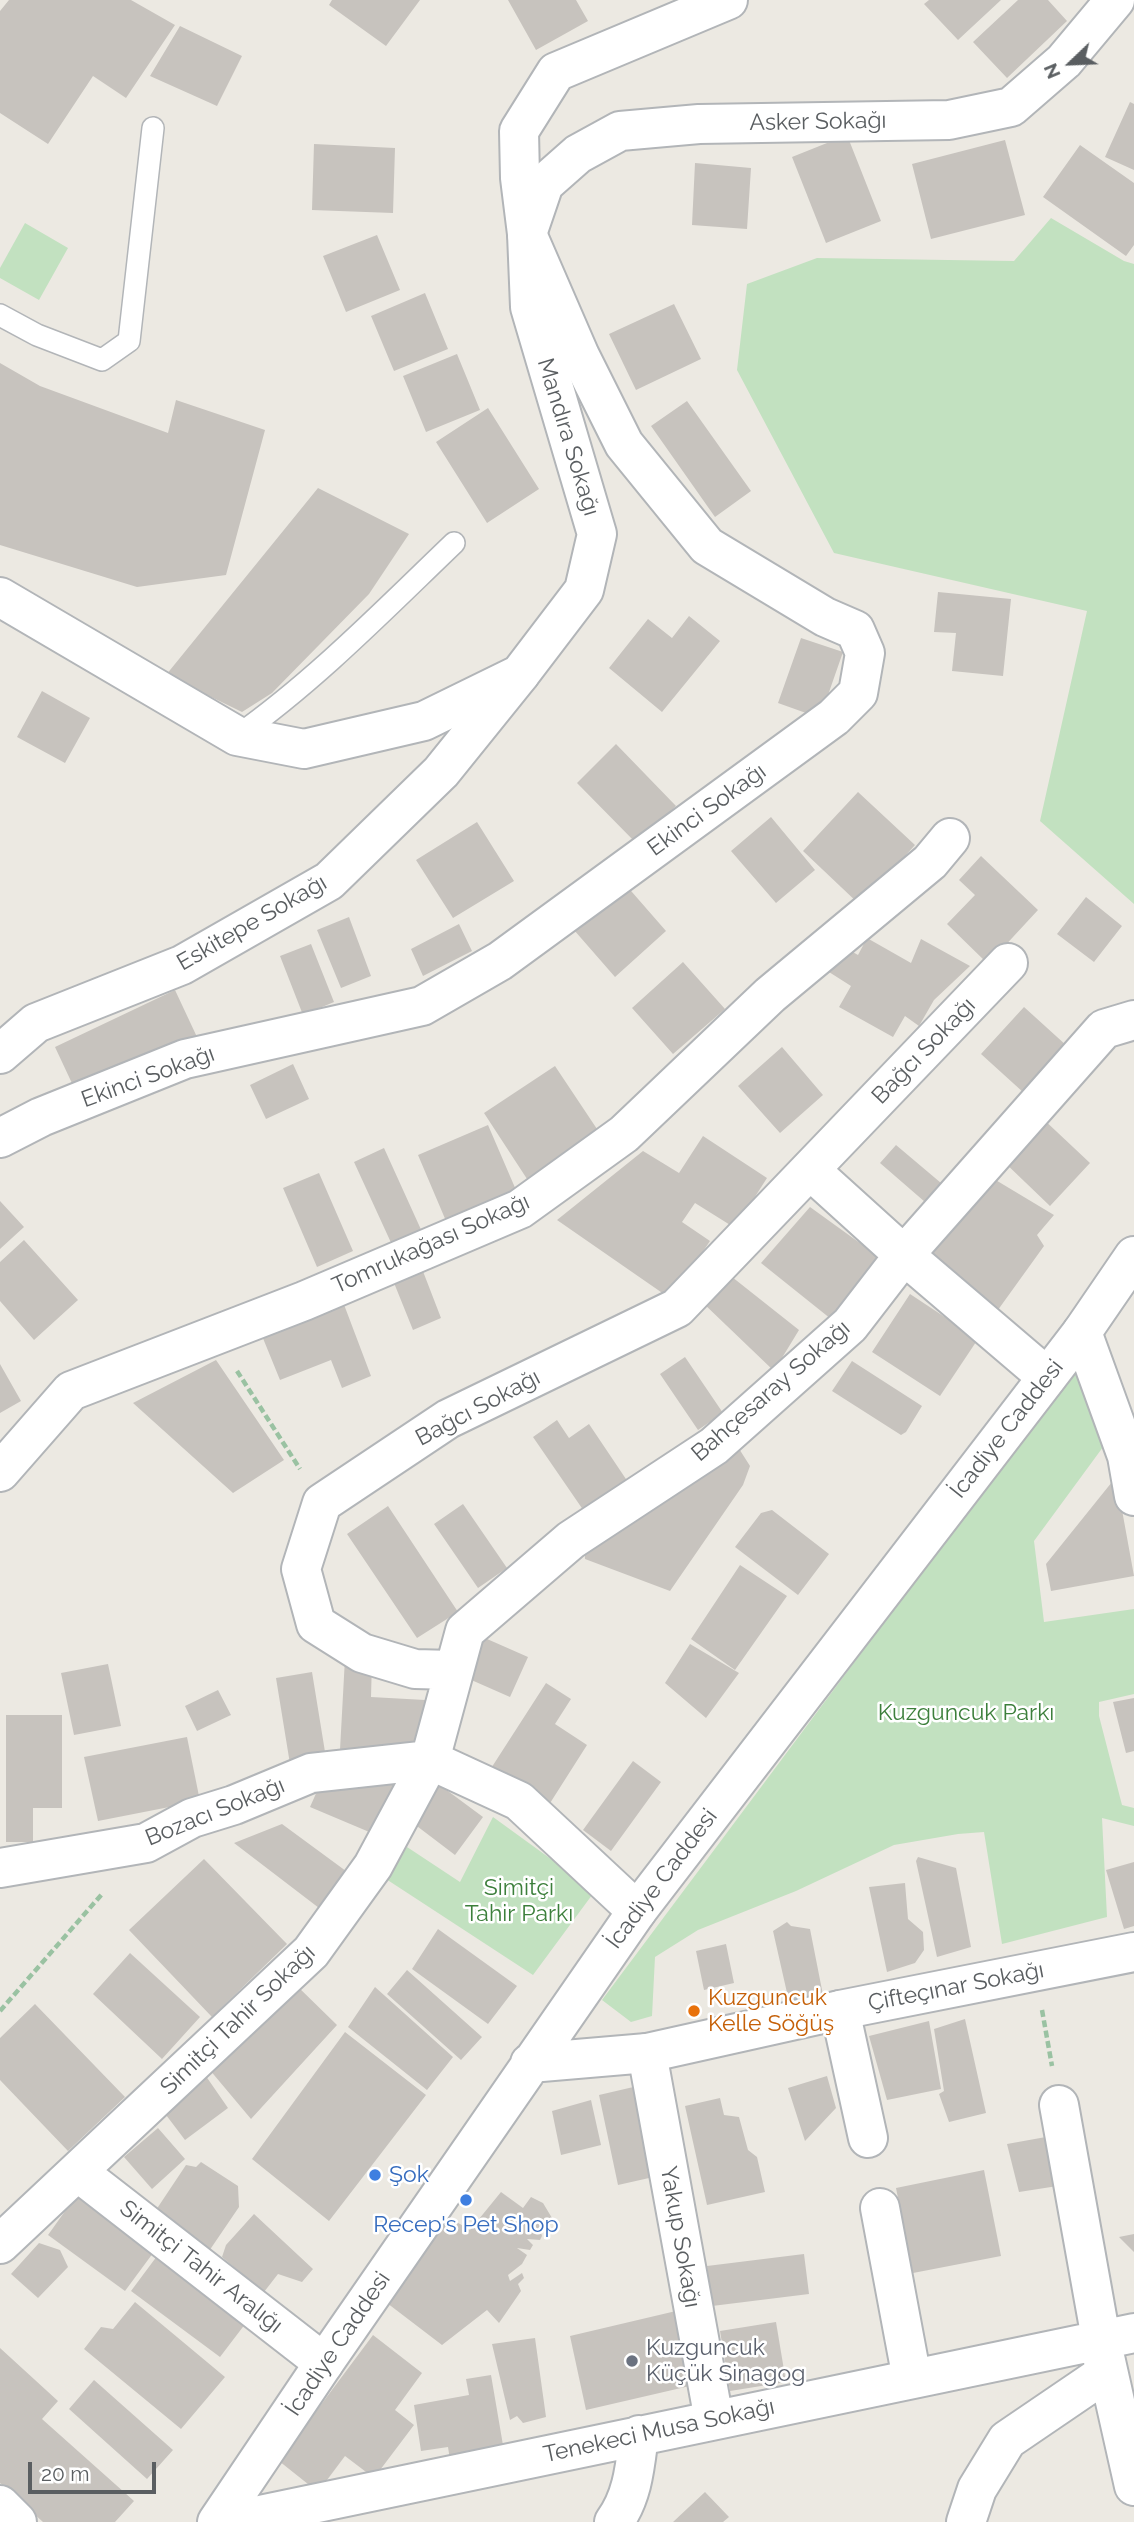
<!DOCTYPE html>
<html>
<head>
<meta charset="utf-8">
<style>
  body { margin:0 }
  #map { position:relative; width:1134px; height:2522px; overflow:hidden; background:#ece9e2; font-family:Raleway,sans-serif }
  canvas { display:block }
  .north { position:absolute; left:1036px; top:28px; width:70px; height:70px; -webkit-text-stroke:5px #fff; paint-order:stroke; rotate:247deg; font-size:19px; font-weight:700; line-height:28px; text-align:center; color:#5a5e61 }
  .north::after { content:''; display:block; margin:auto; width:24px; height:32px; background:#5a5e61; clip-path:polygon(50% 0,100% 100%,50% 72%,0 100%) }
  .scale { position:absolute; left:28px; top:2462px; width:128px; height:32px; box-sizing:border-box; border:4px solid #5a5e61; border-top:0; padding-left:9px; font-size:21px; line-height:24px; white-space:nowrap; color:#5a5e61; -webkit-text-stroke:5px #fff; paint-order:stroke }
</style>
</head>
<body>
<div id="map">
<canvas width="1134" height="2522"></canvas>
<div class="north">N</div>
<div class="scale">20 m</div>
</div>
<script>
const g = document.querySelector('canvas').getContext('2d');
g.lineJoin = 'round';
function fill(path, color) {
  g.fillStyle = color;
  g.fill(path, 'evenodd');
}
function trace(path, color, width, dash) {
  g.strokeStyle = color;
  g.lineWidth = width;
  g.lineCap = dash ? 'butt' : 'round';
  g.setLineDash(dash || []);
  g.stroke(path);
}
function write(font, color, halo, rows, align = 'center') {
  g.font = font + ' Raleway,sans-serif';
  g.lineWidth = 5;
  g.setLineDash([]);
  g.textBaseline = 'middle';
  g.strokeStyle = halo;
  g.fillStyle = color;
  for (const [text, x, y, turn = 0] of rows) {
    g.save();
    g.translate(x, y);
    g.rotate((+turn || 0) * Math.PI / 180);
    g.textAlign = isNaN(turn) ? turn : align;
    if (halo) g.strokeText(text, 0, 0);
    g.fillText(text, 0, 0);
    g.restore();
  }
}
fill(new Path2D(`
  M1051,218L1124,261L1134,264V904L1040,821L1087,611L834,553L737,370L747,284L817,258L1014,261Z
  M25,223L68,248L39,300L0,278V268Z
  M1077,1364L1106,1443L1034,1541L1044,1622L1134,1609V1694L1099,1702V1716L1122,1805L1134,1808V1826L1102,1818L1107,1917L1002,1944L984,1832L958,1834L894,1845L796,1891L698,1930L655,1957L652,2016L631,2022L602,2000Z
  M493,1817L595,1891L533,1975L386,1879L407,1847L460,1882Z`), '#c2e1c0');
fill(new Path2D(`
  M9,0H131L175,25L126,98L93,76L48,144L0,113V11Z
  M332,0H420L386,46L329,5Z
  M508,0H576L588,21L536,50Z
  M929,0H1001L958,40L924,4Z
  M1018,0H1048L1067,21L1007,78L973,42Z
  M180,26L242,56L217,106L150,76Z
  M1130,102L1134,104V170L1105,157Z
  M847,135L881,221L826,243L792,157Z
  M1005,140L1025,215L931,239L912,164Z
  M314,144L395,148L393,213L312,210Z
  M1080,145L1134,183V245L1126,256L1043,197Z
  M695,163L751,168L747,229L692,225Z
  M377,235L400,290L346,312L323,256Z
  M425,293L448,349L394,371L371,316Z
  M674,304L701,359L636,390L609,334Z
  M457,354L480,410L426,432L403,376Z
  M0,363L40,386L168,433L176,400L265,430L226,575L137,587L0,545Z
  M687,401L751,491L715,517L651,426Z
  M488,408L539,489L487,523L436,442Z
  M318,488L409,534L369,594L272,693L242,712L166,675Z
  M938,592L1011,599L1003,676L952,671L956,633L934,632Z
  M689,616L720,641L662,712L609,668L648,619L672,638Z
  M801,638L843,652L820,718L778,703Z
  M42,691L90,718L65,763L17,737Z
  M616,744L676,806L637,844L577,783Z
  M858,792L915,845L860,905L803,851Z
  M771,817L815,870L776,903L731,851Z
  M477,822L514,881L453,918L416,860Z
  M981,856L1038,910L988,964L947,924L975,895L959,880Z
  M625,884L666,931L615,977L574,930Z
  M1086,897L1122,926L1094,962L1057,934Z
  M349,917L371,976L341,988L317,930Z
  M459,924L472,951L423,976L411,949Z
  M867,938L911,963L921,939L970,966L934,1000L919,1026L905,1016L893,1037L839,1007L851,986L829,972L844,947L858,955Z
  M311,944L334,1002L303,1015L280,956Z
  M683,962L725,1009L673,1054L632,1008Z
  M175,990L197,1037L77,1094L55,1047Z
  M1024,1007L1067,1046L1024,1093L981,1054Z
  M782,1047L823,1095L780,1133L738,1086Z
  M293,1064L309,1099L266,1119L250,1085Z
  M555,1066L601,1135L529,1182L484,1113Z
  M1040,1116L1090,1163L1050,1206L1000,1158Z
  M488,1125L516,1190L446,1221L418,1155Z
  M703,1136L767,1178L735,1228L695,1203L682,1222L710,1241L671,1299L557,1220L643,1151L679,1173Z
  M896,1145L941,1183L925,1202L880,1163Z
  M384,1148L423,1234L393,1247L354,1162Z
  M319,1173L353,1251L317,1267L283,1188Z
  M989,1176L1054,1215L1037,1235L1044,1246L990,1321L924,1257Z
  M0,1201L24,1227L0,1249Z
  M810,1207L864,1246L870,1239L891,1257L836,1323L761,1263Z
  M24,1240L78,1300L34,1340L0,1301V1262Z
  M419,1261L441,1318L413,1330L390,1273Z
  M727,1273L799,1330L774,1371L702,1302Z
  M340,1294L371,1376L342,1388L331,1360L280,1380L258,1326Z
  M910,1294L978,1339L940,1396L872,1352Z
  M685,1357L723,1413L698,1430L660,1374Z
  M216,1360L284,1460L233,1493L133,1403Z
  M852,1361L922,1406L906,1432L901,1435L832,1391Z
  M0,1364L21,1401L0,1413Z
  M557,1420L569,1438L589,1424L632,1488L588,1517L533,1437Z
  M736,1444L750,1466L743,1485L670,1591L585,1559L584,1536Z
  M1116,1477L1134,1576L1051,1591L1046,1564Z
  M463,1504L507,1568L478,1588L434,1524Z
  M388,1506L458,1612L417,1638L347,1534Z
  M772,1510L829,1554L798,1595L735,1547L761,1513Z
  M740,1565L787,1596L735,1670L691,1639Z
  M478,1635L528,1657L510,1697L460,1675Z
  M690,1644L739,1673L706,1718L665,1683Z
  M345,1658L372,1660L371,1697L425,1700L422,1755L340,1750Z
  M108,1664L121,1726L74,1735L61,1673Z
  M312,1672L326,1758L290,1764L276,1678Z
  M546,1683L571,1699L555,1724L587,1745L545,1811L488,1773Z
  M218,1690L231,1715L197,1731L185,1706Z
  M1134,1698V1751L1126,1753L1113,1702Z
  M6,1715H62V1808H33V1842H6Z
  M187,1737L200,1801L98,1821L84,1757Z
  M633,1761L661,1782L611,1851L583,1830Z
  M397,1779L374,1834L310,1807L322,1780Z
  M433,1780L483,1817L455,1855L405,1817Z
  M282,1824L350,1874L319,1908L234,1843Z
  M918,1857L956,1868L971,1947L937,1957L916,1861Z
  M204,1859L287,1944L212,2017L129,1930Z
  M1134,1862V1926L1124,1929L1106,1870Z
  M905,1883L908,1919L923,1932L924,1950L915,1963L887,1972L869,1887Z
  M787,1922L791,1926L810,1929L823,1995L790,2006L773,1931Z
  M438,1929L517,1986L488,2024L412,1969Z
  M726,1944L734,1983L704,1990L696,1951Z
  M130,1953L200,2017L162,2059L93,1994Z
  M407,1970L482,2037L461,2060L387,1994Z
  M293,1982L337,2025L251,2119L204,2063Z
  M375,1987L453,2057L427,2090L348,2027Z
  M35,2004L125,2097L68,2151L0,2080V2038Z
  M965,2019L986,2113L949,2122L939,2094L944,2091L934,2029Z
  M929,2021L941,2089L887,2100L869,2036Z
  M345,2032L426,2095L329,2221L252,2159Z
  M201,2069L228,2108L185,2140L160,2107Z
  M827,2076L836,2108L805,2141L788,2088Z
  M642,2085L658,2176L618,2185L599,2095Z
  M720,2098L724,2115L739,2117L748,2150L757,2157L765,2192L707,2205L685,2106Z
  M591,2100L601,2145L561,2155L552,2111Z
  M158,2128L185,2159L152,2189L124,2157Z
  M1057,2135L1064,2185L1019,2192L1007,2144Z
  M201,2162L238,2186L239,2207L205,2257L150,2219L186,2165L196,2167Z
  M984,2170L1001,2256L913,2273L896,2188Z
  M501,2192L523,2208L531,2197L543,2203L552,2218L550,2226L544,2224L540,2229L542,2236L540,2240L527,2239L533,2245L530,2250L517,2248L527,2255L522,2264L508,2275L510,2281L522,2273L524,2278L518,2284L521,2291L499,2323L487,2310L442,2345L387,2303L419,2261L445,2215L470,2230Z
  M78,2193L156,2249L125,2291L48,2235Z
  M254,2214L313,2269L302,2282L278,2274L264,2292L222,2257L226,2245Z
  M1134,2234V2252L1119,2237Z
  M39,2243L60,2250L68,2267L38,2298L11,2274Z
  M163,2248L252,2315L220,2357L131,2291Z
  M804,2254L809,2294L712,2306L707,2266Z
  M135,2302L225,2377L181,2429L84,2349L101,2327L113,2329Z
  M676,2311L694,2385L586,2410L570,2336Z
  M776,2322L786,2382L730,2391L720,2331Z
  M373,2335L422,2373L395,2410L414,2425L374,2478L345,2456L318,2492L279,2461Z
  M535,2338L546,2417L523,2423L517,2416L510,2420L492,2344Z
  M0,2348L58,2401L42,2419L134,2501L115,2522H43L0,2483Z
  M491,2375L504,2451L450,2460L448,2447L421,2451L414,2405L469,2395L466,2379Z
  M94,2380L173,2450L147,2479L69,2409Z
  M705,2492L729,2517L723,2522H673Z`), '#c7c3be');
const service = new Path2D(`
  M0,315L37,335L102,360L129,341L153,128
  M237,736C316,680 384,610 454,543`);
const minor = new Path2D(`
  M0,1054L36,1023L182,965L329,881L441,772L520,674
  M0,1138L41,1117L185,1059L422,1006L500,961L834,717L858,693L865,653L855,630L825,617L707,546L624,444L580,356L527,234L520,178L519,131L556,72L728,0
  M810,1170L904,1255L1047,1377
  M1082,1332L1127,1456L1134,1496
  M0,1472L71,1391L304,1301L520,1209L624,1134L770,995L930,862L950,838
  M453,1670L415,1669L362,1653L316,1624L301,1569L322,1503L448,1419L677,1308L1008,963
  M430,1760L519,1801L637,1911
  M0,1868L146,1843L192,1818L234,1805L311,1773L430,1760
  M840,2010L868,2138
  M647,2053L714,2420
  M1059,2105L1101,2339L1134,2486
  M78,2172L324,2363
  M880,2208L912,2379
  M0,2244L311,1952L373,1866L430,1760L465,1631L571,1540L714,1446L850,1325L904,1255L1104,1029L1134,1020
  M0,2505L17,2522
  M226,2522L1134,2333
  M614,2522C633,2496 635,2466 639,2435
  M966,2522L977,2489L1007,2440L1104,2374L1102,2345`);
const tertiary = new Path2D(`
  M0,597L237,736L304,749L424,721L520,674L584,590L597,534L530,307L527,234L544,184L578,154L620,131L699,124L949,120L1011,107L1064,61L1115,0
  M530,2063L647,2053L840,2010L1134,1952
  M217,2522L324,2363L637,1911L1082,1332L1134,1256`);
trace(service, '#b2b5b8', 24);
trace(minor, '#b2b5b8', 42);
trace(tertiary, '#b2b5b8', 42);
trace(new Path2D(`
  M237,1371L300,1469
  M1042,2010L1052,2066
  M0,2011L102,1894`), '#9ac2a2', 4.5, [7, 3.5]);
trace(service, '#fff', 21);
trace(minor, '#fff', 38);
trace(tertiary, '#fff', 38);
for (const [x, y, r, color] of [
  [694,2011,7,"#e8710a"],
  [375,2175,7,"#3f7fe0"],
  [466,2200,7,"#3f7fe0"],
  [632,2361,7,"#6b7280"]
]) {
  const dot = new Path2D();
  dot.arc(x, y, r, 0, 2 * Math.PI);
  g.fillStyle = color;
  g.fill(dot);
  trace(dot, '#fff', 2.5);
}
write('23px', '#5a5e61', '#fff', [
  ["Asker Sokağı",818,122,-1],
  ["Mandıra Sokağı",568,437,73],
  ["Ekinci Sokağı",707,810,-36],
  ["Eskitepe Sokağı",252,923,-30],
  ["Bağcı Sokağı",924,1051,-46],
  ["Ekinci Sokağı",148,1077,-20],
  ["Tomrukağası Sokağı",431,1244,-24],
  ["Bahçesaray Sokağı",771,1391,-41],
  ["Bağcı Sokağı",478,1408,-28],
  ["İcadiye Caddesi",1007,1429,-52],
  ["Bozacı Sokağı",215,1812,-22],
  ["İcadiye Caddesi",662,1879,-53],
  ["Çifteçınar Sokağı",956,1987,-11],
  ["Simitçi Tahir Sokağı",238,2020,-44],
  ["Yakup Sokağı",680,2237,80],
  ["Simitçi Tahir Aralığı",201,2267,38],
  ["İcadiye Caddesi",338,2344,-56],
  ["Tenekeci Musa Sokağı",659,2431,-12]
]);
write('23px', '#3c7f3b', '#fff', [
  ["Kuzguncuk Parkı",966,1713],
  ["Simitçi",519,1888],
  ["Tahir Parkı",519,1914]
]);
write('23px', '#c56008', '#fff', [
  ["Kuzguncuk",708,1998],
  ["Kelle Söğüş",708,2024]
], 'left');
write('23px', '#366cbe', '#fff', [
  ["Şok",389,2175],
  ["Recep's Pet Shop",466,2225,"center"]
], 'left');
write('23px', '#5b616d', '#fff', [
  ["Kuzguncuk",646,2348],
  ["Küçük Sinagog",646,2374]
], 'left');
</script>
</body>
</html>
